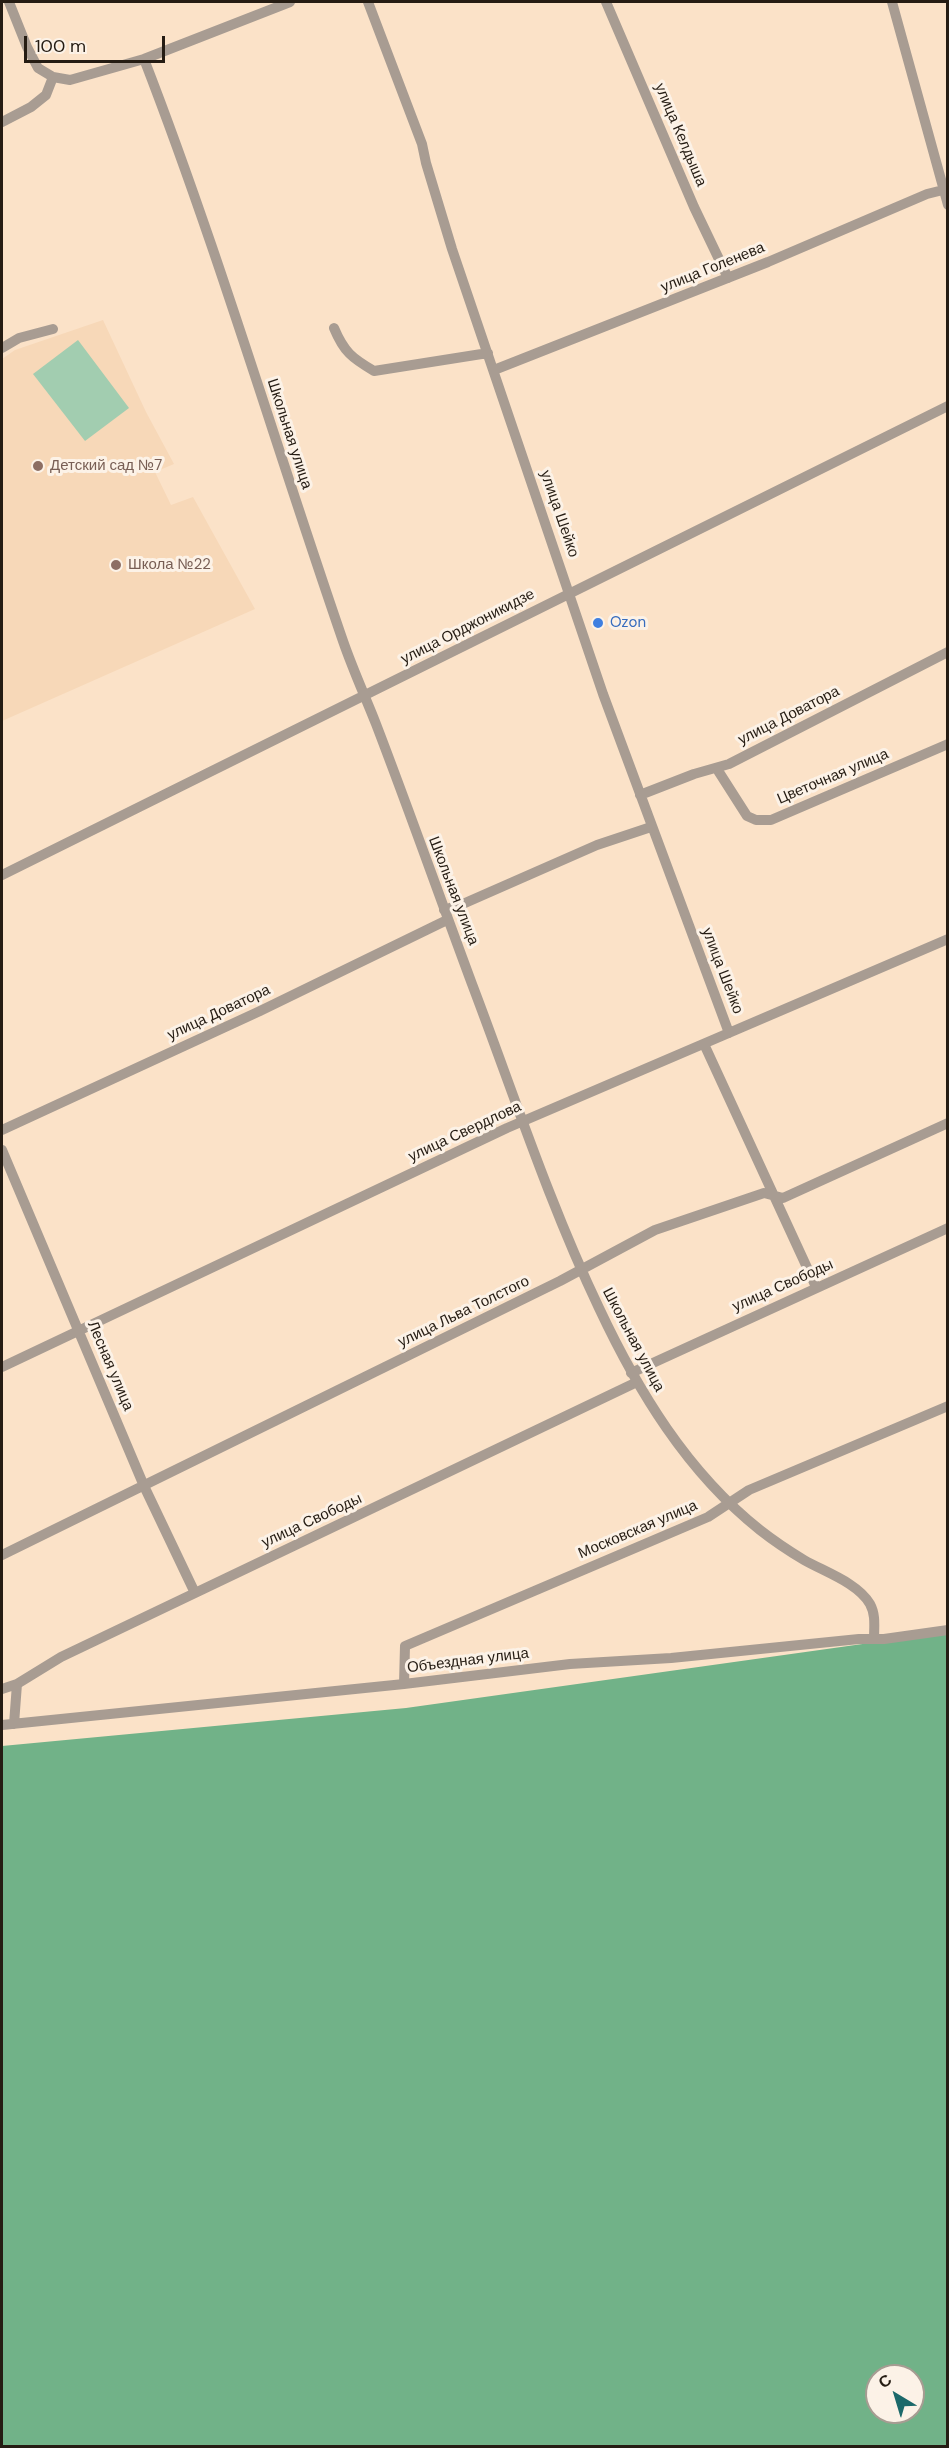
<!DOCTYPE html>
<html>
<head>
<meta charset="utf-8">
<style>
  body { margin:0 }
  #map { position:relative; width:949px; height:2448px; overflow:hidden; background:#fbe2c8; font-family:"DM Sans",sans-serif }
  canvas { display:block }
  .frame { position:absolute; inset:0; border:3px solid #251c13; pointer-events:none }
  .north { position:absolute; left:865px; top:2364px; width:60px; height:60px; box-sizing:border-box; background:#fcf2e7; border:2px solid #a69c92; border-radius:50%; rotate:322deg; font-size:16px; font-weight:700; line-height:24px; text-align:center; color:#251c13 }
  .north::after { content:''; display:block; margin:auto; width:21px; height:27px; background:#1c696a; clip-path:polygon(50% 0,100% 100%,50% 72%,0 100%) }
  .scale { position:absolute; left:24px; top:36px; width:141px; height:27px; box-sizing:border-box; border:3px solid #251c13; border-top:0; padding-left:8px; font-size:18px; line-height:21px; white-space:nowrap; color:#251c13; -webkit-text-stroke:4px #fcf2e7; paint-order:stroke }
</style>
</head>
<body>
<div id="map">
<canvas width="949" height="2448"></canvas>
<div class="frame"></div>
<div class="north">С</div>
<div class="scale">100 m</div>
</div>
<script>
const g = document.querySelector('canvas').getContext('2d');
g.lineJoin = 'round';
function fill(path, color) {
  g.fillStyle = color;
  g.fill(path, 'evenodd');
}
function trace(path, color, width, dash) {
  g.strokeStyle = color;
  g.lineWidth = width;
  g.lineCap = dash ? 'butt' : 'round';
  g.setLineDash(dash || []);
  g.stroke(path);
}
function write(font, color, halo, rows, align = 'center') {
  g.font = font + ' "DM Sans",sans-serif';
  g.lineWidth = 6;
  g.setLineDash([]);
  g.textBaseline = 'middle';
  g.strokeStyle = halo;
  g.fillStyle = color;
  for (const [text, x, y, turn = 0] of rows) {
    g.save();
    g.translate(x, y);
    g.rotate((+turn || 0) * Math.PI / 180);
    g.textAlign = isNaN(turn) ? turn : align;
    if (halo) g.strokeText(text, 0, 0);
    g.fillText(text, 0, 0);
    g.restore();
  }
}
fill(new Path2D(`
  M103,320L146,412L174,464L155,472L171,505L193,497L255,609L2,721V359L15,350Z`), '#f7d8b8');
fill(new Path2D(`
  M78,340L129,408L85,441L33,374Z`), '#a2cdb0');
fill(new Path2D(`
  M948,1632L947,2446H2V1746L406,1708ZM877,2376H913V2412H877Z`), '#71b288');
trace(new Path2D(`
  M9,2L27,47L38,68L53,77L70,80L144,59L290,2
  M368,2L422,144L426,163L452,249L603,694L729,1033
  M606,2L694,207L728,278
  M892,2L948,205
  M144,59C218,250 276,447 343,641C353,670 365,696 376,724C409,810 440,898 472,984C513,1092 549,1203 599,1308C638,1391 687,1472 760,1530C774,1541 789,1551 804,1560C825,1572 858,1583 870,1604C876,1615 874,1627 874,1639
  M2,122L31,107L46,95L53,77
  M334,328C344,352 352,358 374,371L488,353
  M2,348L19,338L53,329
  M494,370L768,262L927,194L943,190
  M717,769L747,816L756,820H771L948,744
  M640,795L694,774L729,764L948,652
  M2,875L948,406
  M444,910L465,903L597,845L651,827
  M704,1044L816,1287
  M2,1130L260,1011L447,920
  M2,1150L144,1486L195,1593
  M2,1367L507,1128L948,939
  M631,1373L948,1228
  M2,1555L560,1281L655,1230L764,1193L783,1198L948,1123
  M404,1684L405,1646L708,1517L749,1490L948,1406
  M2,1689L17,1684L61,1657L637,1382
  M14,1724L17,1684
  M2,1725L404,1684L570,1664L671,1658L859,1639H884L948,1630`), '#a89c92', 10);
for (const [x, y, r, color] of [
  [38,466,6,"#8d6e63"],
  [116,565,6,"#8d6e63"],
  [598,623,6,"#3f7fe0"]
]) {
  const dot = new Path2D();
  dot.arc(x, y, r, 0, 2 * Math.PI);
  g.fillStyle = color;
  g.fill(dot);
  trace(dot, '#fcf2e7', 2);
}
write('15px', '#251c13', '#fcf2e7', [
  ["улица Келдыша",680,135,67],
  ["улица Голенева",713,268,-22],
  ["Школьная улица",289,434,72],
  ["улица Шейко",559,514,71],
  ["улица Орджоникидзе",468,627,-27],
  ["улица Доватора",789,716,-27],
  ["Цветочная улица",833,777,-23],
  ["Школьная улица",453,891,69],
  ["улица Шейко",722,971,69],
  ["улица Доватора",219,1013,-25],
  ["улица Свердлова",465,1132,-25],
  ["улица Свободы",783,1286,-24],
  ["улица Льва Толстого",464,1312,-26],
  ["Школьная улица",633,1340,62],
  ["Лесная улица",110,1366,67],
  ["улица Свободы",312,1521,-25],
  ["Московская улица",638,1530,-23],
  ["Объездная улица",468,1661,-7]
]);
write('15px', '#785e54', '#fcf2e7', [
  ["Детский сад №7",50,466],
  ["Школа №22",128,565]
], 'left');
write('15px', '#366cbe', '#fcf2e7', [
  ["Ozon",610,623]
], 'left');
</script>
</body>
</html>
